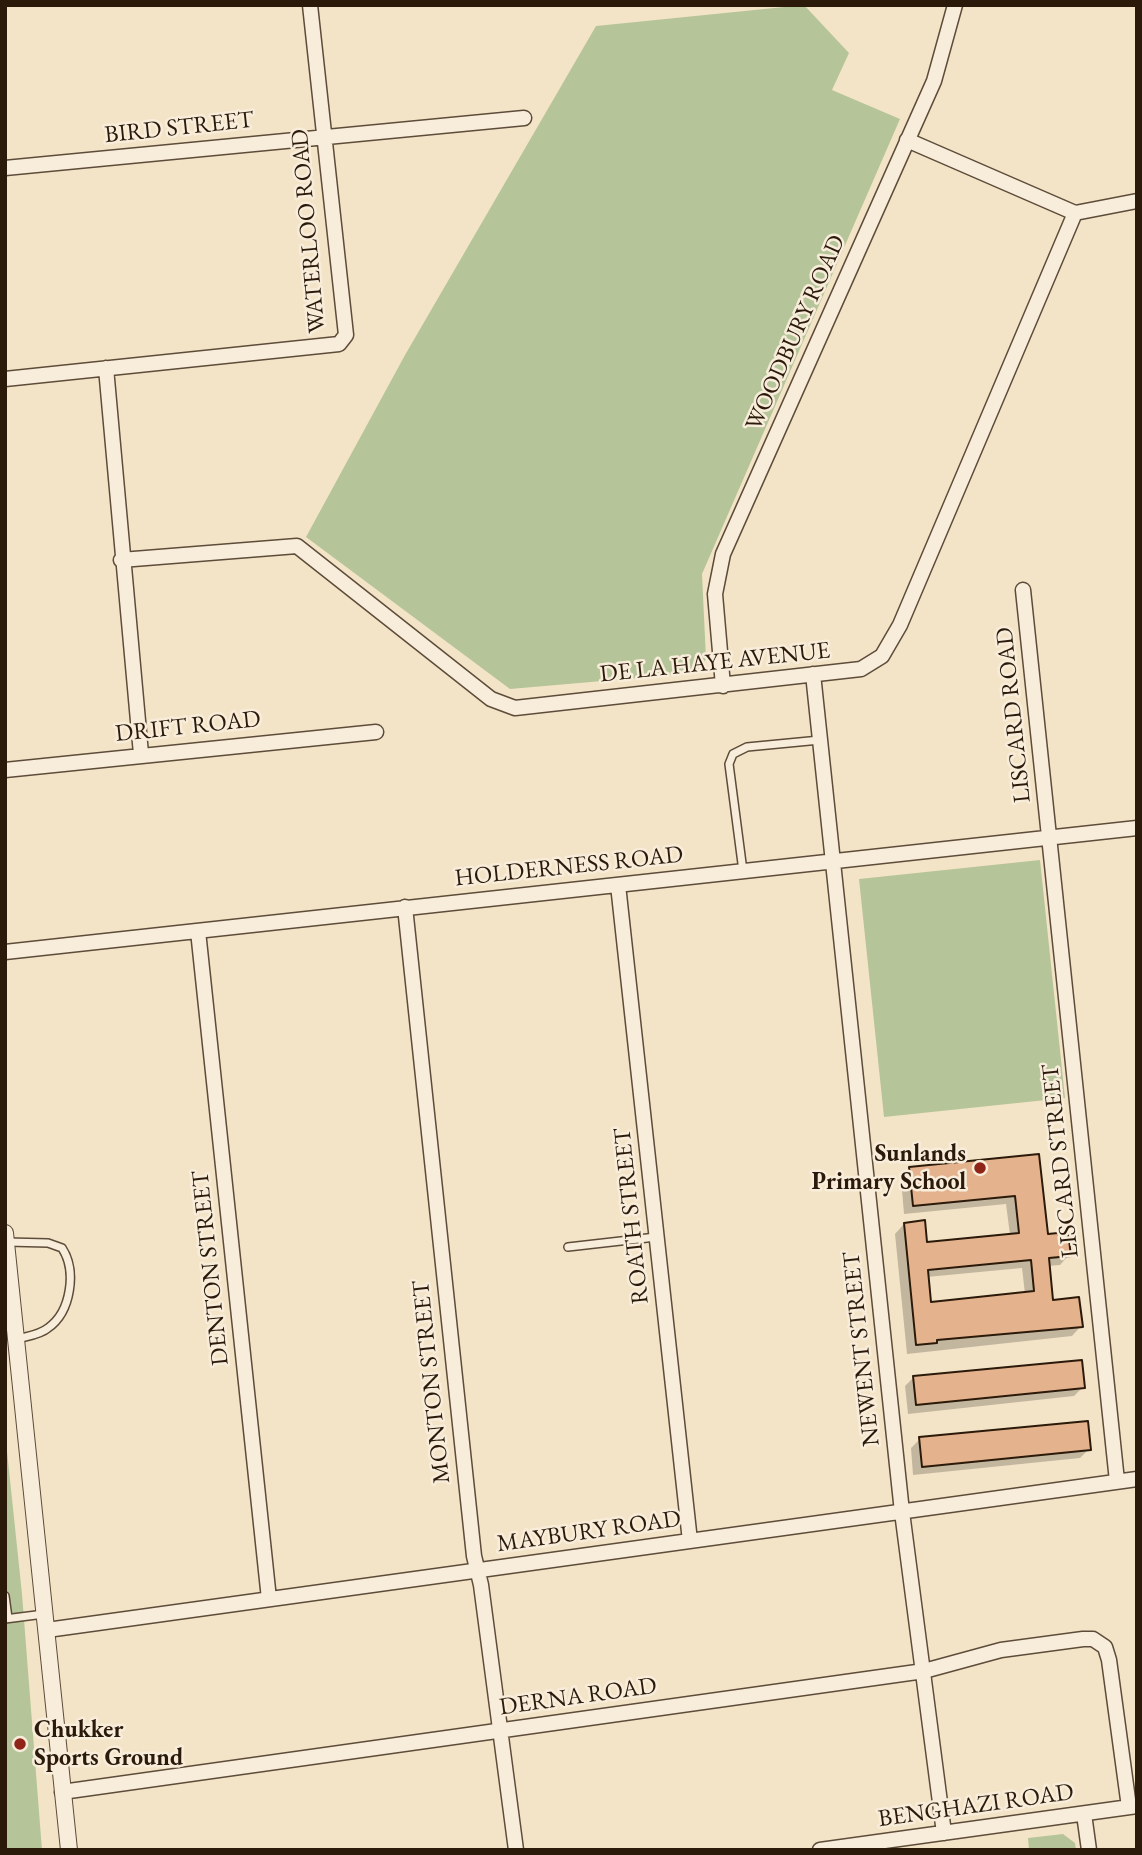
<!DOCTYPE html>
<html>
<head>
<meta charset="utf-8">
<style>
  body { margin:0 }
  #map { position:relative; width:1142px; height:1855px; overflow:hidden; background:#f4e4c7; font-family:"EB Garamond",serif }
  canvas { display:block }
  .frame { position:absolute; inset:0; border:7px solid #2b1a0a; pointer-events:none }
</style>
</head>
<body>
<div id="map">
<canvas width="1142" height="1855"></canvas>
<div class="frame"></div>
</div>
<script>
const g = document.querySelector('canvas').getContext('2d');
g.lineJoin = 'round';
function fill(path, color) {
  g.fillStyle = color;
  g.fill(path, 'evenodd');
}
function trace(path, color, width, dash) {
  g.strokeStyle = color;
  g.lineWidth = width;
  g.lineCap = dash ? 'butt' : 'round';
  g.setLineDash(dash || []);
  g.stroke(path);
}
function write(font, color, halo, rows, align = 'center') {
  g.font = font + ' "EB Garamond",serif';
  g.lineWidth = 5;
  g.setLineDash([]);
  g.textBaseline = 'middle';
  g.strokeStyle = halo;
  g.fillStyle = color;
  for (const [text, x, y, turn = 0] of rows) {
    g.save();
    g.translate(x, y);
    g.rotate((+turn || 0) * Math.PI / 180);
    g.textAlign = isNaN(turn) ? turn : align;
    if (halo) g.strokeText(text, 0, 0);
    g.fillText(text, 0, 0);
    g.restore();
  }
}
fill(new Path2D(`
  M804,5L849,53L832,90L900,119L702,574L706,659L695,673L510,689L306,537L405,355L596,26Z
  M1040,860L1065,1098L884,1117L859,879Z
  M5,1432L22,1594L42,1850H5Z
  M1063,1834L1075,1843L1076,1850H1029L1028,1838Z`), '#b6c599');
fill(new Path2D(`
  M1038,1156L1046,1236L1069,1255L1060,1265L1048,1266L1051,1302L1081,1326L1072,1336L907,1354L895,1234L904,1224L925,1244L1010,1235L1006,1204L904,1214L901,1178L910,1169ZM1022,1268L1025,1294L930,1304L927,1277Z
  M914,1377L1083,1387L1074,1396L908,1414L905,1386Z
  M920,1439L1089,1449L1080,1458L913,1475L911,1448Z`), '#0003');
const building = new Path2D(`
  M1039,1154L1048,1234L1068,1232L1071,1256L1049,1258L1053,1300L1079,1297L1083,1327L937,1340V1343L916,1345L904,1223L925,1220L927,1242L1019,1233L1015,1196L913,1206L909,1167ZM1031,1260L1034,1291L931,1302L928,1270Z
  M1082,1360L1085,1388L916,1405L913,1376Z
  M1088,1421L1091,1450L922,1467L919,1437Z`);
fill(building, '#e4b28c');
trace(building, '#2b1a0a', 2);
const service = new Path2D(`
  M743,871L729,764L733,754L747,747L820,740
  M7,1242L48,1243L62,1248C77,1271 71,1312 48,1328C40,1335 27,1336 17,1339
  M568,1247L656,1237
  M5,1596L8,1618
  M5,1619L44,1614`);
const minor = new Path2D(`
  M907,140L1075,213L1137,201
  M5,168L524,118
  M106,368L141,754
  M5,379L339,344L346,335L310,5
  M121,560L297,546L491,699L515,708L861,669L882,656L900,625L1075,213
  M1023,590L1117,1481
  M813,674L902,1512L944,1833
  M723,686L715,594L723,554L934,81L955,5
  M5,770L376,732
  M618,885L690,1541
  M405,907L474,1556L481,1585L516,1850
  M198,931L269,1599
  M5,952L1137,828
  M47,1630L1137,1479
  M62,1792L924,1671L1001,1650L1083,1639H1093L1105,1647L1109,1660L1129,1807
  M1084,1814L1089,1850
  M820,1850L1137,1806`);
const tertiary = new Path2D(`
  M5,1233L69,1850`);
trace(service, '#5d4c39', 10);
trace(minor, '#5d4c39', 17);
trace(tertiary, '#5d4c39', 18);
trace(service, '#f8eddb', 7);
trace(minor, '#f8eddb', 14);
trace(tertiary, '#f8eddb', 16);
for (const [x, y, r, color] of [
  [980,1168,7,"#8f2418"],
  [20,1744,7,"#8f2418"]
]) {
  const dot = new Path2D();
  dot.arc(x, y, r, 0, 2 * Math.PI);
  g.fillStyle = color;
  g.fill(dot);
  trace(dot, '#f8eddb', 2.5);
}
write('24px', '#2b1a0a', '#f8eddb', [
  ["BIRD STREET",179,128,-6],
  ["WATERLOO ROAD",309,231,-95],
  ["WOODBURY ROAD",796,333,-66],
  ["DE LA HAYE AVENUE",715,663,-6],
  ["LISCARD ROAD",1014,715,-96],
  ["DRIFT ROAD",188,727,-6],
  ["HOLDERNESS ROAD",569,867,-6],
  ["LISCARD STREET",1061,1161,-96],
  ["ROATH STREET",632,1216,-96],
  ["DENTON STREET",211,1268,-96],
  ["NEWENT STREET",862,1349,-96],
  ["MONTON STREET",432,1382,-96],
  ["MAYBURY ROAD",589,1532,-8],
  ["DERNA ROAD",578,1697,-8],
  ["BENGHAZI ROAD",976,1806,-8]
]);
write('bold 24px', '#2b1a0a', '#f8eddb', [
  ["Sunlands",966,1154],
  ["Primary School",966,1182],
  ["Chukker",34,1730,"left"],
  ["Sports Ground",34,1758,"left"]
], 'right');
</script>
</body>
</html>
